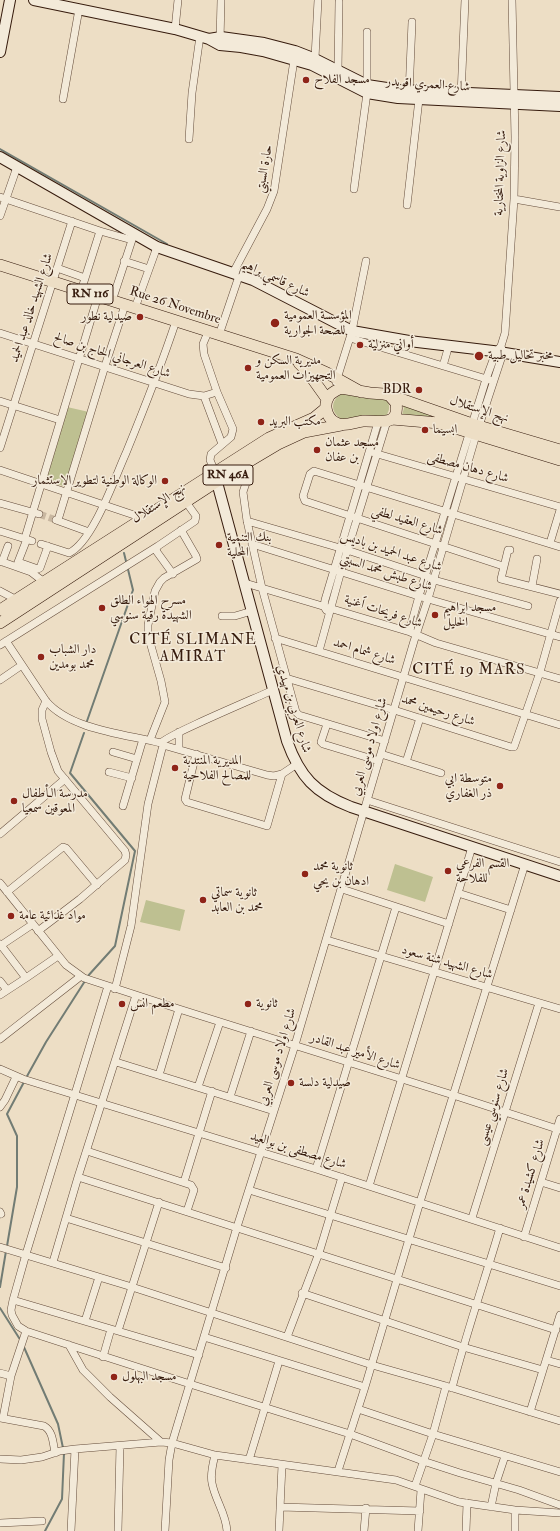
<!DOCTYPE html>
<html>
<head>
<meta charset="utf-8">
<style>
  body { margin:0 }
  canvas { display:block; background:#eddec5 }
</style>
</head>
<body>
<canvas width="560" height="1531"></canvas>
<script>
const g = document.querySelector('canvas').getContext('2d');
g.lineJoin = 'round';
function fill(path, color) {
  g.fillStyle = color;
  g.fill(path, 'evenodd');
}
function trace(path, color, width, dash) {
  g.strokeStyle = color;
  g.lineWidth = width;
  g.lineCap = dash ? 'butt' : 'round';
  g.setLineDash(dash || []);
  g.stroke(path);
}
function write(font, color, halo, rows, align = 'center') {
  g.font = font + ' "IM FELL Double Pica",Amiri,serif';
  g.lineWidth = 3;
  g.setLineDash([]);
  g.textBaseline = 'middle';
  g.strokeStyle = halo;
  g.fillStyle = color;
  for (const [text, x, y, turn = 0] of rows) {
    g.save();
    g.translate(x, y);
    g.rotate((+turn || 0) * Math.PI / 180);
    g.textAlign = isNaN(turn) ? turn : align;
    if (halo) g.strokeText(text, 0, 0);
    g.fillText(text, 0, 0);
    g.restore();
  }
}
fill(new Path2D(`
  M346,392L387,400C390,406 390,410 386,416L345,421C329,414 329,398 346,392Z
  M401,403L467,422L402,415L404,408Z
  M67,407L89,412L66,487L44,480Z
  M395,864L433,877L425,902L387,890Z
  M146,900L185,910L180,931L140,922Z`), '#bec091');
trace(new Path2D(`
  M0,149L167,244
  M87,721L133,590L124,553
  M84,733L70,773L135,851L115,946L87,977
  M26,1078L46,1042L85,981
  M7,1246L17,1187V1136L7,1114L24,1082
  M0,1287L6,1251
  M0,1308L21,1341
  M23,1345L58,1424L63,1448
  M45,1531L62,1499L64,1453`), '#727c74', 2);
trace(new Path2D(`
  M39,514L56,520`), '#c8b7a0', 7, [7, 3.5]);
const street = new Path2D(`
  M175,29L178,0
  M220,41L221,0
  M315,58L318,0
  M338,70L339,2
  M409,94L412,22
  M461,96L465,0
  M63,99L79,9
  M189,139L192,93L200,36
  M354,189L367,93V32
  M0,197L100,231L132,240L134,234
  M514,199L560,207
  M407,205L419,99
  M0,216L17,167
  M124,261L149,269
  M57,268L85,278
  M233,273L267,209L274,191L294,60
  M81,291L100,231
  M112,301L132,240
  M135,308L157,247
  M208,332L203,344L204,354L217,392L233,429L231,437L211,454L210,460L215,472
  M0,333L189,394L204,396L217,392
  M219,335L239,276
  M350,338L490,380
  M443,366L449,345
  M336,382L352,331L366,261
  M204,396L222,444
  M0,401L60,420
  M0,448L72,221
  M374,453L560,507
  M246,464L247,480L243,492L247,521L262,588L296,712L299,715L385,741
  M0,470L143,518
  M0,503L39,514
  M56,520L89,532
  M58,520L105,366L125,305
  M247,521L347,550L426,576L434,580L528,606
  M0,531L32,541
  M25,538L98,296
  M27,539L18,562L38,569L40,568L48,546
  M550,543L560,510
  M41,544L69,553C93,542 115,477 126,453C144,409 161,366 176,321
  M252,544L428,599L560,637
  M510,550H508L501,579L560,594
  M0,561L31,572L44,582
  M2,562L8,546
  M503,566L305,501L303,496L310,474L314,471L560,547
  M173,574L157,552L156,549L158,546L195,521L196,516L186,502
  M245,583L410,632L436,643L560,679
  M532,586L537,559
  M0,591L17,600
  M326,610L324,606L325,600L378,422
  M222,616H235L252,611
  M410,632L411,625L419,596L486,379L496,352L501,346L505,333L514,199L515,137L512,0
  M275,638L560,725
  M6,641L46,701C71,730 125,734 161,743
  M0,645L158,546
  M319,651L341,571L387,421
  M286,678L394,710L511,747H514L540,672L560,601
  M0,680L22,665
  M273,690C258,697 165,736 161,743L163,745L267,775L274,776L282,774
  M327,724L321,742L323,744L379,761
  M150,740L165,702L161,681L148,635V625L155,591L160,582L164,578L197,559L196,556L181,530
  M179,749V732
  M113,752L137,759
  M196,754L185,799L187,802L267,826L282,774L297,764
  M381,754L441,773
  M406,762L420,718
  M109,772L132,778
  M367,800L560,862
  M123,806L143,739
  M0,834L65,779
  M0,883L66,965L84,978L179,1009L453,1095L560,1130
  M342,889L449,924
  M7,892L63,847L66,848L97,885
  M458,893L511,910
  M38,931L80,899L125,860L126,855L125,851L58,771L51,752L42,719V710L46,701
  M327,940L560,1009
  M0,944L26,978L58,956
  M0,946L33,924
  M0,981L7,990
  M108,986L26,1254L13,1300L11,1310L12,1315L18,1326L26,1331L69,1345L190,1384L350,1434L423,1461L460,1473L519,1490L560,1505
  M115,989L131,926L148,804L163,745
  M0,995L26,978
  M0,1039L81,976
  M116,1062L274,1111
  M0,1069L23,1079L316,1169L560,1248
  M159,1075L179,1009
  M198,1087L220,1022
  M230,1097L251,1031
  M0,1107L5,1100L16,1077
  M87,1151L191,1185L194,1190L187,1211
  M316,1169L396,907
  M78,1177L556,1330
  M184,1182L212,1091
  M541,1182L560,1188
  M369,1186L472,847
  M249,1190L560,1286
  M0,1212L1,1214
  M66,1218L226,1268
  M472,1218L539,1003
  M524,1237L560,1119
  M0,1247L132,1287L372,1365L446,1386L560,1421
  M53,1262L78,1177L136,995
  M302,1293L463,1347L543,1370
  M13,1300L199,1355
  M85,1321L99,1277
  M118,1331L159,1202
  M204,1337L365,1387
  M287,1337L319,1253L342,1177
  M69,1345L83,1370L110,1397L161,1442
  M103,1357L111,1329
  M546,1360L560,1364
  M0,1373L11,1376
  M452,1388C466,1334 484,1282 500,1228
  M358,1409L433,1434L560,1472
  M530,1412L560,1315
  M0,1418L44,1426C53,1431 53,1443 55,1453
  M3,1418L11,1376L26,1331
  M215,1455C213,1463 210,1474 212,1483C215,1500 226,1513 227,1531
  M0,1459L21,1460L42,1457L60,1451L75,1449L161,1442L172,1443L215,1455L396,1480L459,1502L515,1510L560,1513
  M249,1460L279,1361
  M338,1471L365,1387L420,1202L525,864
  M415,1486L433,1434L446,1386
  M280,1507L420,1511
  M491,1507L496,1483L505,1456
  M0,1523L42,1521
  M71,1531L75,1449
  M118,1531L120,1446
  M165,1531L169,1460L172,1443L237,1227L295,1045L414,641L428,599L476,435L503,353L501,346
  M279,1531L282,1465
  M364,1531L366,1508
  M418,1531L421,1490
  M466,1531L467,1503
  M515,1531V1510`);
const secondary = new Path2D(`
  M34,0L175,29L209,39L220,45L241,47L263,51L312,65L367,93L398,98L560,106
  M209,39L221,37L264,43L295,51L313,58L367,85L400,90L560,97
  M0,52L10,0
  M0,157L157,247L253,280L352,331L409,341L493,351L560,362
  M215,475L287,741C300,777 315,793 351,807L560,876`);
const primary = new Path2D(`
  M0,265L296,359L327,373L361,392
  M299,363L307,371L327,399
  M341,388L370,393L384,394L389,395L396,403C400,428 378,420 363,421C355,422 347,426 339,424C328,421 322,407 329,396C332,392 337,390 341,388Z
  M389,395L472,424L560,450
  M392,419L439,423L560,460
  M0,610L269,438L314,418L325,409
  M0,623L236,469L278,444L304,432L341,425`);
trace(street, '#644c3b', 8);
trace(secondary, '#361b0d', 12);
trace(primary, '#361b0d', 12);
trace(street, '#f3ead9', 7);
trace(secondary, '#f3ead9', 10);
trace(primary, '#eddec5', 11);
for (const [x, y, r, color] of [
  [306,80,4,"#8f2418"],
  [140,317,4,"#8f2418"],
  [275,323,5,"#8f2418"],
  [360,345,4,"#8f2418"],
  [479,356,5,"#8f2418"],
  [248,368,4,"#8f2418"],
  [419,390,4,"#8f2418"],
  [261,422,4,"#8f2418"],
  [425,430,4,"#8f2418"],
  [317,450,4,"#8f2418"],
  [165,481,4,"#8f2418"],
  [219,545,4,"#8f2418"],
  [102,608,4,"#8f2418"],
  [435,615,4,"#8f2418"],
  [41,657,4,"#8f2418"],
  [175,768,4,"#8f2418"],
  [500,786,4,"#8f2418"],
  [14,801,4,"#8f2418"],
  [448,871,4,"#8f2418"],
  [305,874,4,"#8f2418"],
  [203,900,4,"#8f2418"],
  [11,916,4,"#8f2418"],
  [122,1004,4,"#8f2418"],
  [248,1004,4,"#8f2418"],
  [291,1083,4,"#8f2418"],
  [114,1377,4,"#8f2418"]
]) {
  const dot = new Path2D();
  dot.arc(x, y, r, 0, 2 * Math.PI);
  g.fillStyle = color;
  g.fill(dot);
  trace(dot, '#f3ead9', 1.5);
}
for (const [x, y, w] of [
  [90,294,46],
  [228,475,50]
]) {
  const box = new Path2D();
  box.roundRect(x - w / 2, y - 10, w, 20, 3);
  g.fillStyle = '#f3ead9';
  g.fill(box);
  trace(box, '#361b0d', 1);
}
write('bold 12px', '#361b0d', null, [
  ["RN 116",90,294],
  ["RN 46A",228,475]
]);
write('13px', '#361b0d', '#f3ead9', [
  ["مسجد الفلاح",314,80],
  ["المؤسسة العمومية",284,316],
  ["للصحة الجوارية",284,331],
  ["صيدلية نطور",132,317,"right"],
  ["أواني منزلية",368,345],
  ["مخبر تحاليل طبية",488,356],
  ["مديرية السكن و",256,361],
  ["التجهيزات العمومية",256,376],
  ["BDR",411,390,"right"],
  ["مكتب البريد",269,422],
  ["ابسيما",433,430],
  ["مسجد عثمان",325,443],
  ["بن عفان",325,458],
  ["الوكالة الوطنية لتطوير الاستثمار",157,481,"right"],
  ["بنك التنمية",227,538],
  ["المحلية",227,553],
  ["مسرح الهواء الطلق",110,601],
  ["الشهيدة رقية سنوسي",110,616],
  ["مسجد ابراهيم",443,608],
  ["الخليل",443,623],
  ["دار الشباب",49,650],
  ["محمد بومدين",49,665],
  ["المديرية المنتدبة",183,761],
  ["للمصالح الفلاحية",183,776],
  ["متوسطة ابي",492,779,"right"],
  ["ذر الغفاري",492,794,"right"],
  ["مدرسة الـأطفال",22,794],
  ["المعوقين سمعيا",22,809],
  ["القسم الفرعي",456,864],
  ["للفلاحة",456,879],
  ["ثانوية محمد",313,867],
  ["ادهان بن يحي",313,882],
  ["ثانوية سماتي",211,893],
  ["محمد بن العابد",211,908],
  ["مواد غذائية عامة",19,916],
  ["مطعم انس",130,1004],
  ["ثانوية",256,1004],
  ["صيدلية دلسة",299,1083],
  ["مسجد البهلول",122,1377]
], 'left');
write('13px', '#361b0d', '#f3ead9', [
  ["شارع العمري اقويدر",428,85,4],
  ["حارة السبتي",265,169,-80],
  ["شارع الزاوية المختارية",501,173,-88],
  ["شارع قاسمي براهيم",275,279,25],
  ["Rue 26 Novembre",175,306,18],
  ["شارع الشهيد خالد عبد الحميد",32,308,-72],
  ["شارع العرجاني الحاج بن صالح",112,356,18],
  ["نهج الإستقلال",479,410,18],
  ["شارع دهان مصطفى",468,468,16],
  ["نهج الإستقلال",159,504,-33],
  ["شارع العقيد لطفي",407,521,17],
  ["شارع عبد الحميد بن باديس",391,552,18],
  ["شارع طبش محمد السبتي",386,573,18],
  ["شارع فريحات ٱغنية",383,612,18],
  ["شارع شمام احمد",364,652,17],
  ["شارع العربي بن مهيدي",293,709,73],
  ["شارع رحيمين محمد",438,711,18],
  ["شارع اولاد موسى العربي",370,747,-74],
  ["شارع الشهيد شنة سعود",447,963,16],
  ["شارع الأمير عبد القادر",355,1052,18],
  ["شارع اولاد موسى العربي",278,1057,-73],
  ["شارع سنوسي عيسى",494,1107,-73],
  ["شارع مصطفى بن بوالعيد",298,1151,17],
  ["شارع كشيدة عمر",531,1174,-73]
]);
g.letterSpacing = '1px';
write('15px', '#361b0d', '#f3ead9', [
  ["CITÉ SLIMANE",193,641],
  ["AMIRAT",193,658],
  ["CITÉ 19 MARS",469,671]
]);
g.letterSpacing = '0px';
</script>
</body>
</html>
